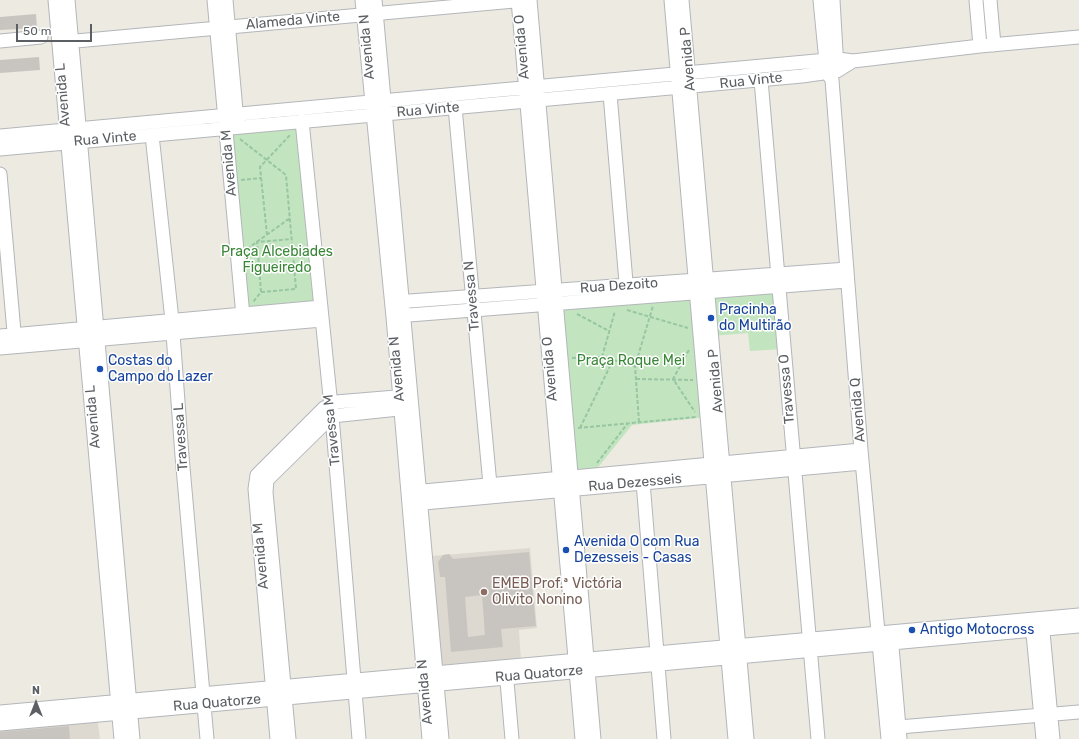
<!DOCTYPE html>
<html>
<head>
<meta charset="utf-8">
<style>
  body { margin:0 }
  #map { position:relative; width:1079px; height:739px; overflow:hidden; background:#edeae2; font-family:Rubik,sans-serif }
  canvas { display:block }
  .north { position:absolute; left:16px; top:683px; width:40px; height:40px; -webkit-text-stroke:3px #fff; paint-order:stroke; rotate:0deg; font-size:11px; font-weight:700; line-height:16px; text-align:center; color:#5b5f63 }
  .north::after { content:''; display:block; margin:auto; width:14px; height:18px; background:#5b5f63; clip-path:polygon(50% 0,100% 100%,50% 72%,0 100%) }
  .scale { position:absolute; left:16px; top:24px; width:76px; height:18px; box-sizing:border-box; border:2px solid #5b5f63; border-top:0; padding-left:5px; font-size:12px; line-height:14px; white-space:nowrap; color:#5b5f63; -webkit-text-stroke:3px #fff; paint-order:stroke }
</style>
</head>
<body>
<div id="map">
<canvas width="1079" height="739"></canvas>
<div class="north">N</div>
<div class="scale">50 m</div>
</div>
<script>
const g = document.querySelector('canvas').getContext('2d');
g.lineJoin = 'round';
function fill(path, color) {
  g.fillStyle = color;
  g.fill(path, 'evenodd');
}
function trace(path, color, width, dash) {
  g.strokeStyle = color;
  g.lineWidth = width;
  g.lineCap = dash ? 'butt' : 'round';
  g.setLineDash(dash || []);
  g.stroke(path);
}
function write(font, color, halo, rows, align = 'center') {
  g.font = font + ' Rubik,sans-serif';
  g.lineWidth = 3;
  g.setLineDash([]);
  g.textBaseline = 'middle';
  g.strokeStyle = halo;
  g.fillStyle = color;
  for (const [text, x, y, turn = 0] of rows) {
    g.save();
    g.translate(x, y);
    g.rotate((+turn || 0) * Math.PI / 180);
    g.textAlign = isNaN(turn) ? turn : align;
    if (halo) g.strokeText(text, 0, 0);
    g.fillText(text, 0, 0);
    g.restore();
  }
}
fill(new Path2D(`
  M530,548L537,628L519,630L521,661L439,667L431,556Z
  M97,716L100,739H0V725Z`), '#ddd9d0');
fill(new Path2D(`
  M302,121L321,307L243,313L226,128Z
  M779,286L784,349L750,351L748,333L712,336L709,291Z
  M696,292L707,417L632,425L592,475L571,477L556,303Z`), '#c2e5bf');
fill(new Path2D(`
  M36,14L37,28L0,30V17Z
  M39,57L40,70L0,73V60Z
  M529,552L536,626L501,629L503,647L451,652L445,577H440L438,562L443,555L449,554L453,559ZM482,595L485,635L468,637L465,597Z
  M69,726L70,739H0V732Z`), '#c8c5c0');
const minor = new Path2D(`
  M55,0L121,739
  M68,0L133,739
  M214,0L244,327
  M226,0L237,121
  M362,0L393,317L429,739
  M375,0L442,739
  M518,0L582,739
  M530,0L594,739
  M671,0L735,739
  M682,0L747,739
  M820,0L827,72L832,80L861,450L888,739
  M833,0L837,68
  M976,0L980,46
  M990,0L994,45
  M0,41L41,37
  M65,42L525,0
  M761,80L818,739
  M610,94L627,294
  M455,107L490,485
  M302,121L332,416L359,739
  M152,135L172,320L182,456L207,739
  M0,136L838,59L853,61L980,46L1079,37
  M0,149L802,76L837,71L853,61
  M0,174L15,343
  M396,302L847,269
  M396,316L847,281
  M0,336L321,307
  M0,348L322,320
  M643,482L664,739
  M413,492L861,450
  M413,504L862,463
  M1042,621L1053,739
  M1032,623L1043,739
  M891,635L900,739
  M506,670L512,739
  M0,712L1079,615
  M0,724L1079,626
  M899,727L1079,712
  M277,739L255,489L257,475L324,408L336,402L408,396
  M289,739L266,492L267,480L332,416L408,408`);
trace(minor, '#b3b6ba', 15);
trace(new Path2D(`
  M240,139L286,175L296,289L261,292L253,302
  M241,180L261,178
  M267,235L260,167L291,134
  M247,249L290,218
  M261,292L257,242L292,239
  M627,310L688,328
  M577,314L609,331
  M689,350L673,379L695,412
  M602,357L615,311
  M572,358L602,357L635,366
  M636,379L693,380
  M639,422L635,366L653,306
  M578,428L696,417
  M580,428L613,360
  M597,463L628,423`), '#98c5a2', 2, [4, 2]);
trace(minor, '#fff', 13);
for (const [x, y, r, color] of [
  [711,318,4,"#1a4fb4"],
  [100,369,4,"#1a4fb4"],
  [566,550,4,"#1a4fb4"],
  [484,592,4,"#8d6e63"],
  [912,630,4,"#1a4fb4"]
]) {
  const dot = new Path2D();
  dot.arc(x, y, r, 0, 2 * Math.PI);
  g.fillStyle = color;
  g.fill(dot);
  trace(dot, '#fff', 1.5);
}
write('14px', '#5b5f63', '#fff', [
  ["Alameda Vinte",293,21,-5],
  ["Avenida N",367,47,-95],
  ["Avenida O",522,47,-95],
  ["Avenida P",688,59,-95],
  ["Rua Vinte",751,81,-6],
  ["Avenida L",63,95,-95],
  ["Rua Vinte",428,110,-5],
  ["Rua Vinte",105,139,-5],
  ["Avenida M",229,163,-95],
  ["Rua Dezoito",619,286,-4],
  ["Travessa N",472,296,-95],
  ["Avenida N",397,369,-95],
  ["Avenida O",550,369,-95],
  ["Avenida P",716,381,-95],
  ["Travessa O",787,389,-95],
  ["Avenida Q",858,410,-95],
  ["Avenida L",93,417,-95],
  ["Travessa M",332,430,-96],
  ["Travessa L",181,437,-94],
  ["Rua Dezesseis",635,483,-5],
  ["Avenida M",261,556,-95],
  ["Rua Quatorze",539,674,-5],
  ["Avenida N",425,692,-95],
  ["Rua Quatorze",217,703,-5]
]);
write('14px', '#3a8637', '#fff', [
  ["Praça Alcebiades",277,252],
  ["Figueiredo",277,268],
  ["Praça Roque Mei",631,361]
]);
write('14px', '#164399', '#fff', [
  ["Pracinha",719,310],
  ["do Multirão",719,326],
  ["Costas do",108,361],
  ["Campo do Lazer",108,377],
  ["Avenida O com Rua",574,542],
  ["Dezesseis - Casas",574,558],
  ["Antigo Motocross",920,630]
], 'left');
write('14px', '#785e54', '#fff', [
  ["EMEB Prof.ª Victória",492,584],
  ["Olivito Nonino",492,600]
], 'left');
</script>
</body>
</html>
